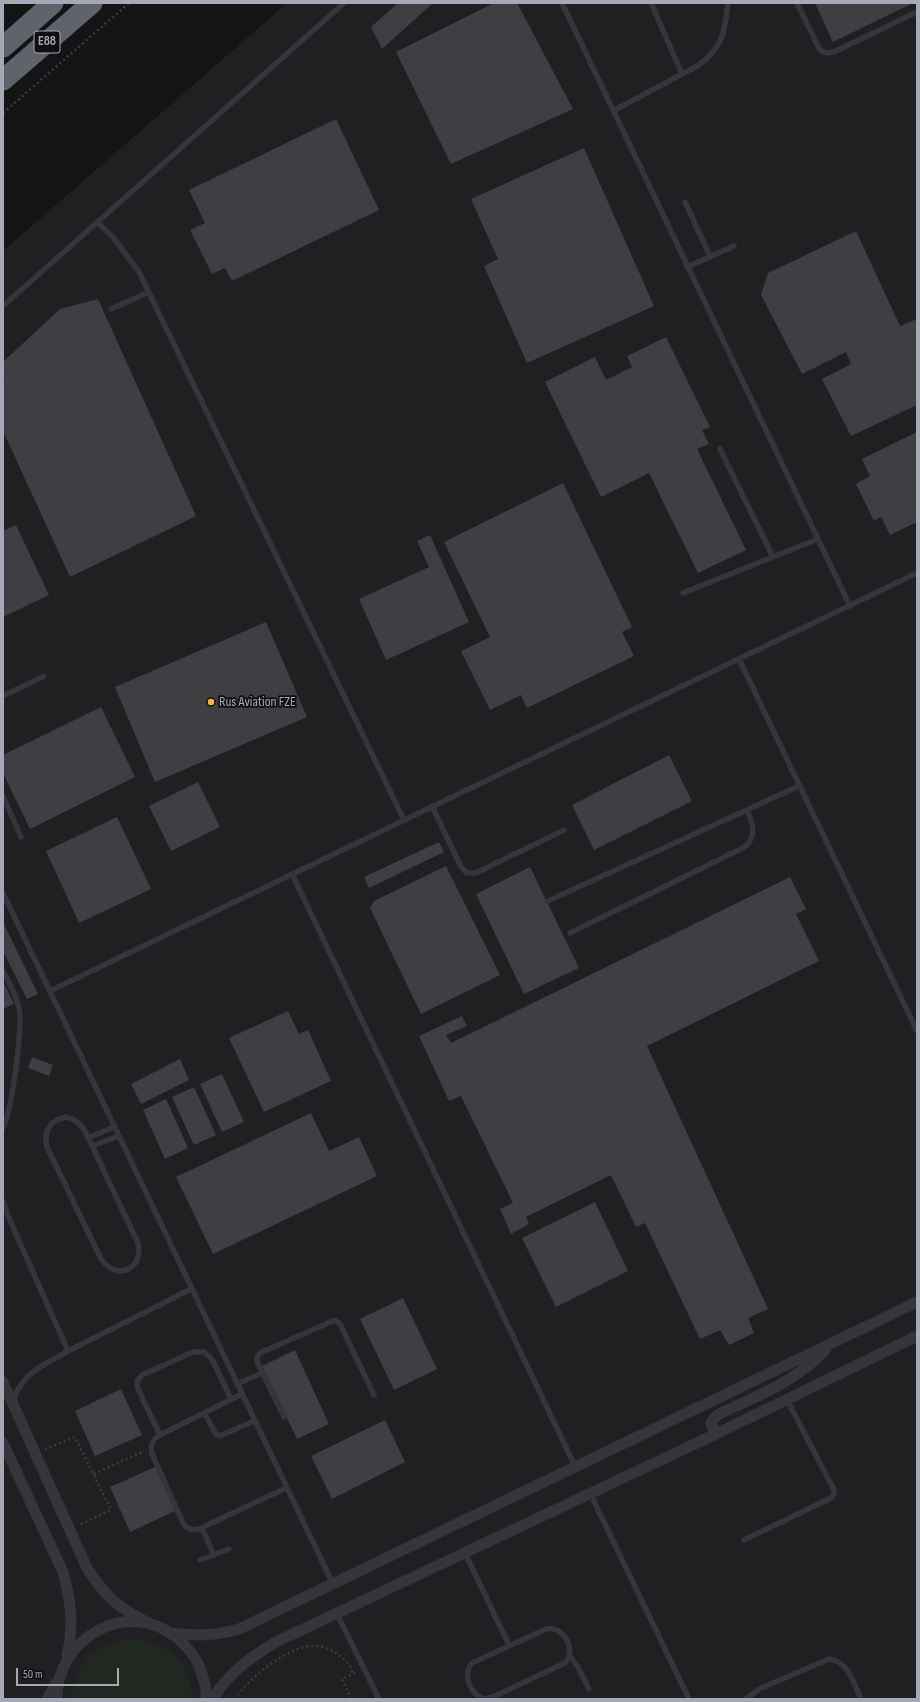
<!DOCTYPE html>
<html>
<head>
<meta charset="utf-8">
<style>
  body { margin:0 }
  #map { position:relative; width:920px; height:1702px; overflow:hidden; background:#141416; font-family:"Sofia Sans Condensed",sans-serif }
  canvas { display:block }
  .frame { position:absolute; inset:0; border:4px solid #a5a9b6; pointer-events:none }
  .scale { position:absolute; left:16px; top:1668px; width:103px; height:18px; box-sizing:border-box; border:2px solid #a5a9b6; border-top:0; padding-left:5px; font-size:12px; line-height:14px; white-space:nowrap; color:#a5a9b6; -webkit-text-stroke:3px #0f0f10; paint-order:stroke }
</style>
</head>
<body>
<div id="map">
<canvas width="920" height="1702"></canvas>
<div class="frame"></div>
<div class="scale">50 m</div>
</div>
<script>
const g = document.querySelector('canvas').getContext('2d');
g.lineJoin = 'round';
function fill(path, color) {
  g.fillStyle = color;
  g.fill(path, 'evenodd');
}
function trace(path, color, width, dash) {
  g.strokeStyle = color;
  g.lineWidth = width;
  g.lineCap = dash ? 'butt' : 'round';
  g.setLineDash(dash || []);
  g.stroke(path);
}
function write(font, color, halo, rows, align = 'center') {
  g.font = font + ' "Sofia Sans Condensed",sans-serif';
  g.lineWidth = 3.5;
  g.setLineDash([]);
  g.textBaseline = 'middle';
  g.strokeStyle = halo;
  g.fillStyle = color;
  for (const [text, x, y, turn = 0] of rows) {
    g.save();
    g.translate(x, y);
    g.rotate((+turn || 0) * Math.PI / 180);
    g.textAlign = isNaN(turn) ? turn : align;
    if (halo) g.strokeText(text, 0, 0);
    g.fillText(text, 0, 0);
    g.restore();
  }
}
fill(new Path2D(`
  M287,3H917V1699H3V251Z`), '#202023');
fill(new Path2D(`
  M133,1639C166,1642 193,1664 192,1699H72C73,1663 99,1641 133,1639Z`), '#202821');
fill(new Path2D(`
  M398,3H433L382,49L371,27Z
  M494,3H517L573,109L451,164L396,52Z
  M815,3H913L833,42Z
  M336,119L379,210L232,281L225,268L212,274L190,230L205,223L189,190Z
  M584,148L654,306L527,363L484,266L498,259L471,199Z
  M856,231L900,326L917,319V405L851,436L822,379L851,364L846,352L802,374L761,295L768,273Z
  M98,299L196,516L70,577L3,431V381L5,380L3,375V362L60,309Z
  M666,337L710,427L702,430L709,444L697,449L746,550L698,573L649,473L601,497L545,382L595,357L606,380L632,367L627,356Z
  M917,432V522L890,535L881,517L874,521L856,484L870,476L862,459Z
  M563,483L632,627L622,632L634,656L527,708L521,695L490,710L461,651L490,637L444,542Z
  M16,525L49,595L3,617V531Z
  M430,535L469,622L386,660L359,599L429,567L417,541Z
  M266,622L307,717L155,782L115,687Z
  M101,707L135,777L30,829L3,773V755Z
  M669,755L692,801L594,850L572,805Z
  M198,782L220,827L171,851L149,806Z
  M117,817L151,889L79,923L46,851Z
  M439,842L444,852L369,888L364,877Z
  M446,866L500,975L421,1014L370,908L374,901Z
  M530,867L579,968L524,994L476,894Z
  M790,877L806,909L796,914L819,961L647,1046L768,1309L748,1318L754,1333L729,1345L720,1330L700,1339L645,1223L636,1227L611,1175L526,1217L529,1224L511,1234L500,1209L513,1203L461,1096L449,1101L419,1036L462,1016L467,1026L446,1035L451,1043Z
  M3,922L38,994L27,999L3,951Z
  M3,981L14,1004L3,1009Z
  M288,1011L299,1034L308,1030L331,1081L264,1112L229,1038Z
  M32,1057L53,1065L49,1076L28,1068Z
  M180,1059L189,1080L141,1104L131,1084Z
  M222,1074L244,1122L222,1132L200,1084Z
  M194,1087L216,1135L194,1145L172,1097Z
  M166,1099L188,1148L165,1159L143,1110Z
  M311,1113L329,1151L359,1137L377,1176L213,1254L176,1177Z
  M595,1202L628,1271L556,1307L522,1238Z
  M403,1298L437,1369L394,1390L360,1319Z
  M295,1350L329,1424L297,1439L262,1366Z
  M121,1389L142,1435L95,1456L75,1411Z
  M385,1420L405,1462L332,1499L311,1456Z
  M155,1467L175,1511L130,1532L110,1487Z`), '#3e3e43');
trace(new Path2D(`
  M3,113L129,3
  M45,1449L75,1437L111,1510L79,1525
  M94,1474L142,1452
  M235,1699C248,1679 290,1644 315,1646C323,1646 330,1649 336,1653C344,1659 350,1664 353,1673
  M352,1699L342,1679L355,1673`), '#3b3c42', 2.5, [2, 3]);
trace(new Path2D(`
  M562,3L850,606
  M651,3L682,74
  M797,3L820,50L826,53L834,52L917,12
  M613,111L699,65C723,47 725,31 728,3
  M685,202L710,256
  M97,222L113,237L139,272L404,820
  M687,267L734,246
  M3,306L344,3
  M111,309L149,292
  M720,449L773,557
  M683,593L818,539
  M739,659L917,1031
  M3,696L44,676
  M3,796L21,837
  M432,806L461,867L467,873H476L564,830
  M292,874L575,1466
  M3,893L333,1584
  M548,901L799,786
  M570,933L745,847C757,835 753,824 747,810
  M3,971C9,983 16,995 19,1008C23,1028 12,1109 3,1128
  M50,991L917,573
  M66,1117C75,1119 80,1123 85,1131L138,1243C144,1269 117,1282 101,1259L47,1147C43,1131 50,1120 66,1117Z
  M88,1138L114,1127
  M92,1146L119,1136
  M3,1201L8,1216L68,1351
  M237,1384L262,1373
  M242,1394L160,1435C152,1439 150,1445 152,1454L183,1523C187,1529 192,1531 199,1529L286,1488
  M12,1402L18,1389L28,1376L40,1367L68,1351L191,1289
  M204,1413L216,1434L220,1436L254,1421
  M284,1417L257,1362V1357L260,1353L335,1320L340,1324L374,1395
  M160,1435L138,1389L137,1381L142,1375L193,1352H204L212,1359L231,1399
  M590,1493L689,1699
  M202,1528L214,1555
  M744,1540L831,1498L834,1494V1490L787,1400
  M465,1553L509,1645
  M200,1560L229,1549
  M337,1614L379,1699
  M570,1656L578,1667L589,1689
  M485,1699C470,1695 462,1674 472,1663L546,1629C564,1625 577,1650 565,1663L493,1697L485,1699
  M746,1699L759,1689L829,1659C849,1662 853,1682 861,1699`), '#35353b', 5.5);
trace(new Path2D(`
  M3,1382L87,1568C106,1598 121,1610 153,1625
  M718,1433L712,1427L711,1423L717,1415C754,1397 798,1381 826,1349
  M3,1443L63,1572C71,1601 74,1626 67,1655
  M171,1633C198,1636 214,1636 239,1629L917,1302
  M47,1699L56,1683
  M57,1699C56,1638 128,1597 177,1638C186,1646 195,1655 199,1666C203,1677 207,1688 206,1699
  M213,1699C228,1673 251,1657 276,1642L718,1433L917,1336`), '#35353b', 11);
trace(new Path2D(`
  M3,47L53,3
  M3,80L92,3`), '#60636c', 21);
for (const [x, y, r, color] of [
  [211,702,4,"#f7bb2a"]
]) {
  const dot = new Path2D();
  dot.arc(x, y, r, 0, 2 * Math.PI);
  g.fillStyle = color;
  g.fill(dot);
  trace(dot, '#0f0f10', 1.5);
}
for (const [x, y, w] of [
  [47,42,26]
]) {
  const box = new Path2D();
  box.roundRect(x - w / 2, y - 11, w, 22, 3);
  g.fillStyle = '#0f0f10';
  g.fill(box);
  trace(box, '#a5a9b6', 1);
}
write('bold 13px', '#a5a9b6', null, [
  ["E88",47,42]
]);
write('14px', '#a5a9b6', '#0f0f10', [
  ["Rus Aviation FZE",219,702]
], 'left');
</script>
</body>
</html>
